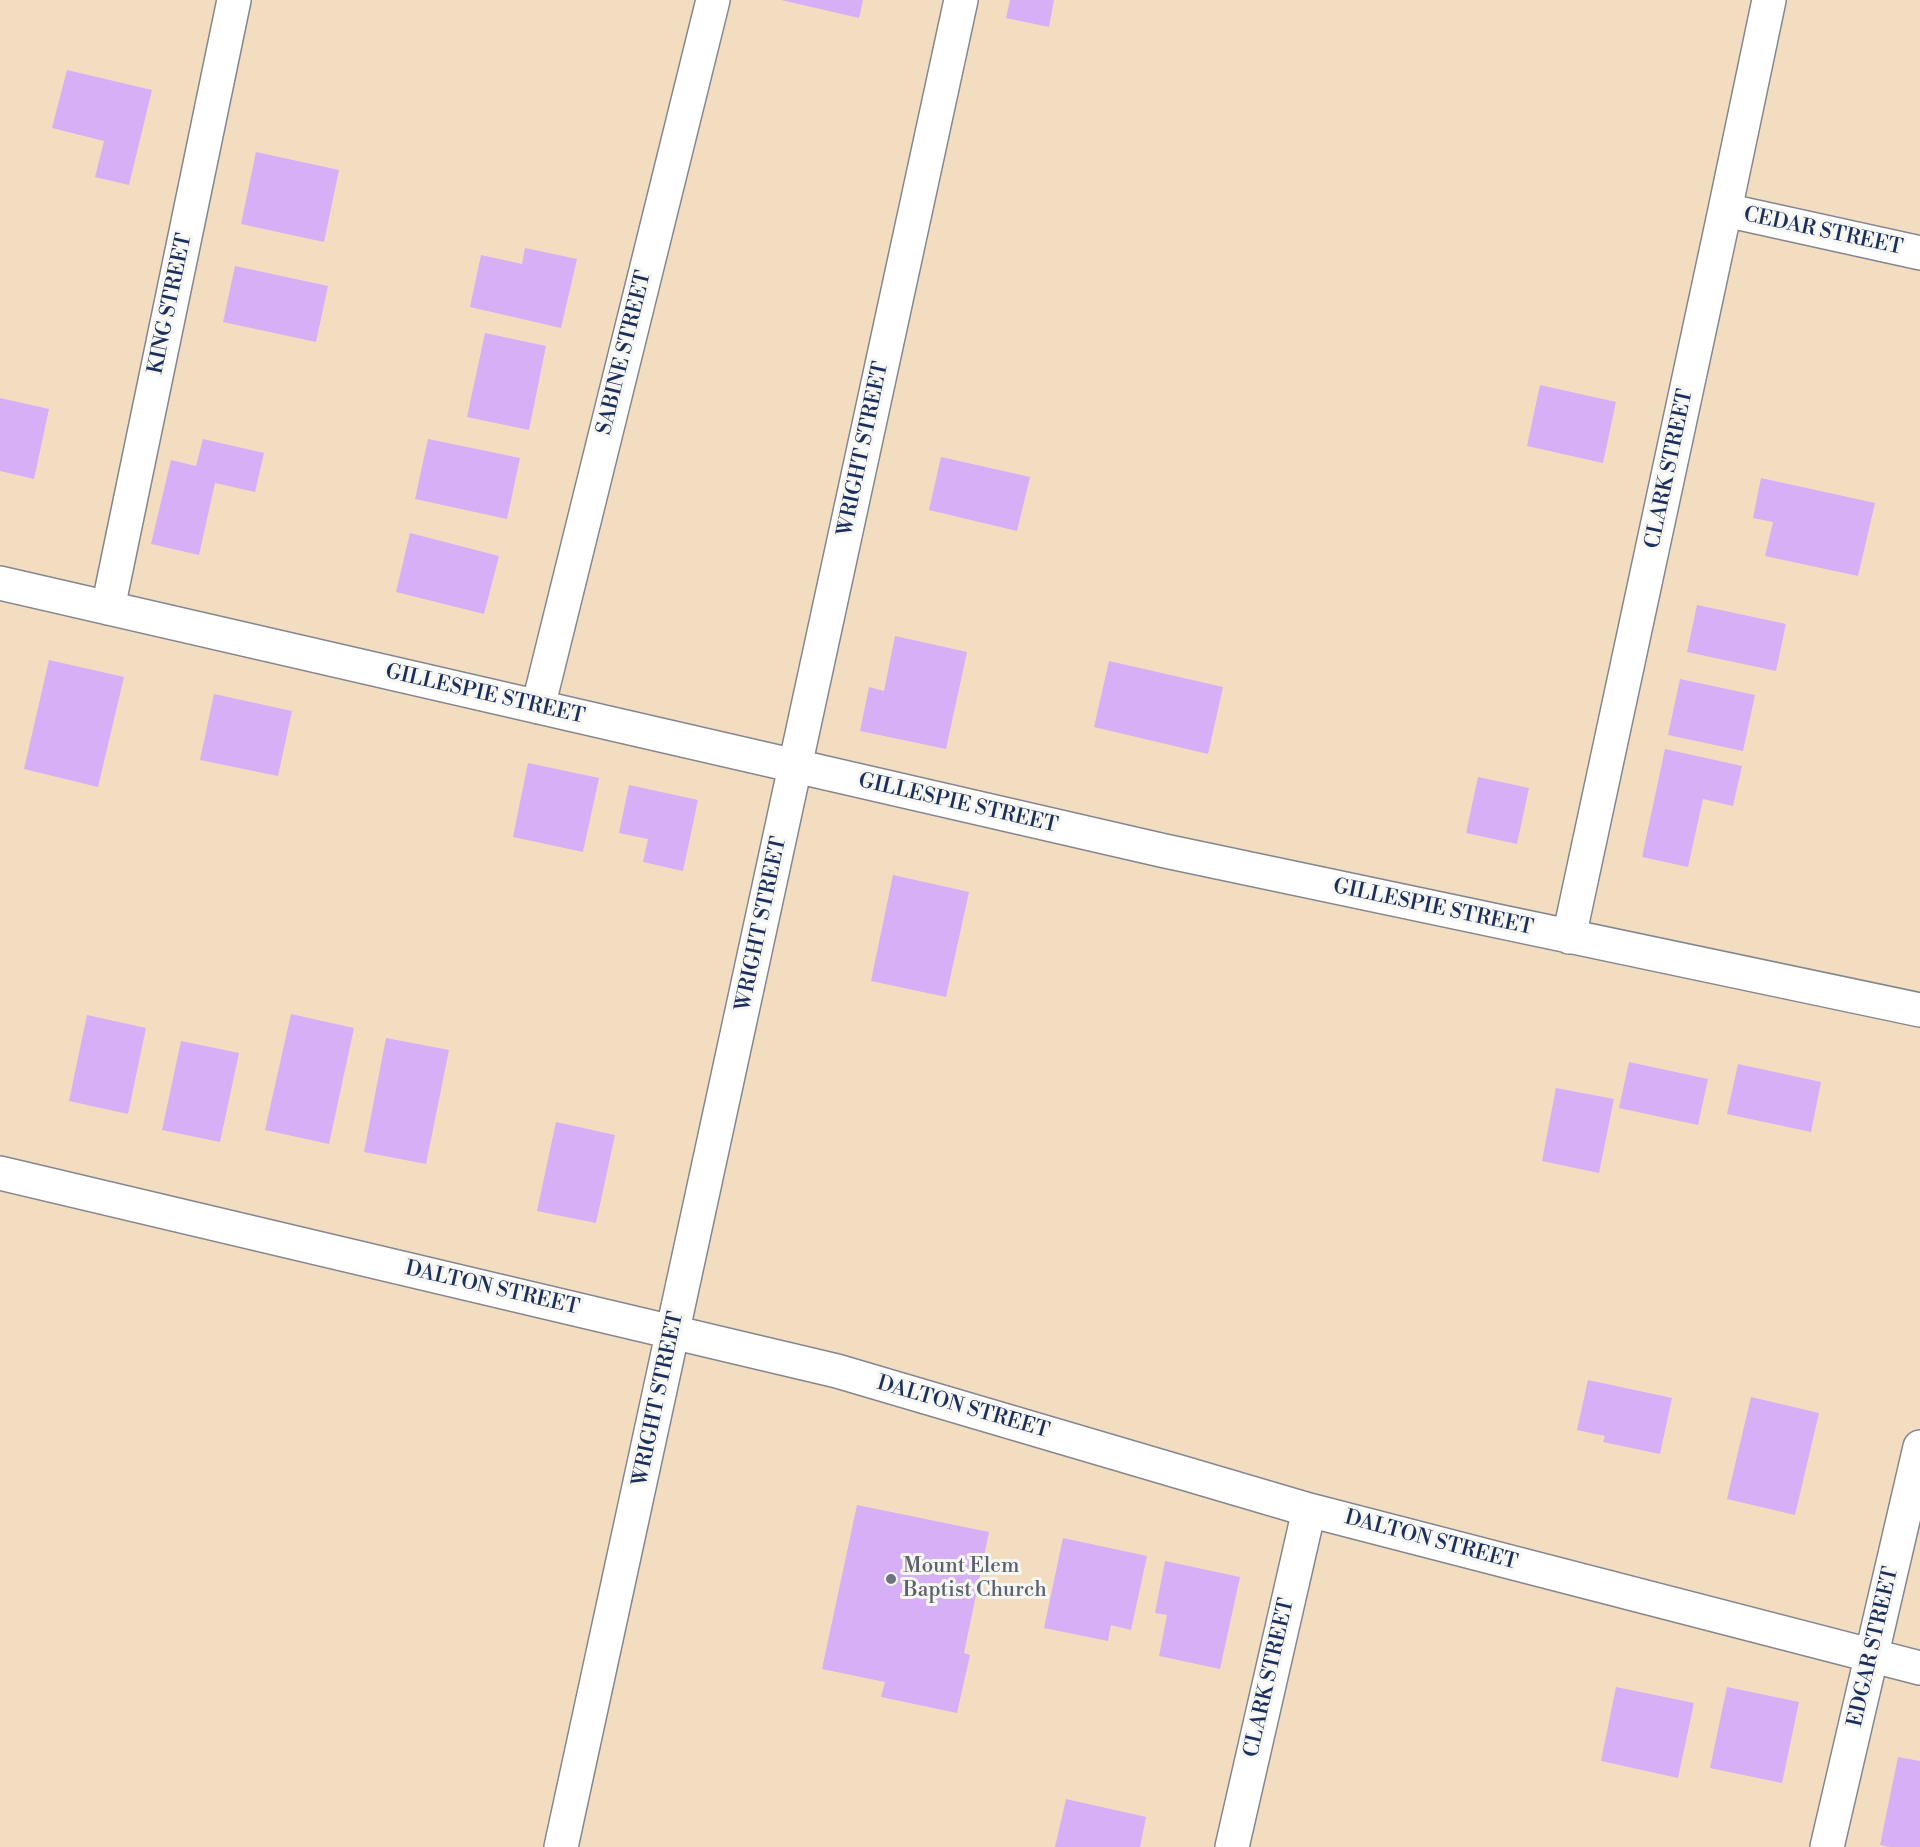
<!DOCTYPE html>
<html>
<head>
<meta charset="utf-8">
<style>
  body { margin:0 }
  canvas { display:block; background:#f2ddc1 }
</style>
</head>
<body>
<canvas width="1920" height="1847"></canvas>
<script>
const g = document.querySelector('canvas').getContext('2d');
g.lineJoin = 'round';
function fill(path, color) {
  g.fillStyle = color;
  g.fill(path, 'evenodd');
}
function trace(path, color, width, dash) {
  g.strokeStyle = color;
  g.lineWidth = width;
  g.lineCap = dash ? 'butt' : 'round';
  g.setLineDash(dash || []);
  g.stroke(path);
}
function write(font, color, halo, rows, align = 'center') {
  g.font = font + ' "Libre Bodoni",serif';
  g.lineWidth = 6;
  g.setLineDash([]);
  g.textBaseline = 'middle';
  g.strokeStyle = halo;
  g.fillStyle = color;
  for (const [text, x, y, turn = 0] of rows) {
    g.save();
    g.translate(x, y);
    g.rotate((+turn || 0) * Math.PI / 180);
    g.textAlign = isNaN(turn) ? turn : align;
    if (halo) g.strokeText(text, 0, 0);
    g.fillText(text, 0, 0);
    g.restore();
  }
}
fill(new Path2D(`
  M781,0H863L859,18Z
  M1010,0H1054L1049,27L1006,18Z
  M67,70L152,90L129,185L95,177L104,141L52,128Z
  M256,152L339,170L324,242L241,224Z
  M525,248L577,259L561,328L470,307L481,255L522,264Z
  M235,266L328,286L316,342L223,322Z
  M485,333L546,346L529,430L467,417Z
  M1540,385L1616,402L1603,463L1527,446Z
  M0,398L49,409L34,479L0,471Z
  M203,439L264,453L255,492L215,483L199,555L151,544L171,460L196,466Z
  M428,439L520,458L507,519L415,499Z
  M941,457L1030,477L1017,531L929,510Z
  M1761,478L1875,503L1858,576L1765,556L1773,522L1753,518Z
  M410,533L499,556L484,614L396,592Z
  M1697,605L1786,624L1776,671L1687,652Z
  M895,636L967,652L946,749L860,731L869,687L884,691Z
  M49,660L124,677L98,787L24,769Z
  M1109,661L1223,687L1208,754L1094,727Z
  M1680,679L1755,695L1743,751L1668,735Z
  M214,694L292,711L278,776L200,760Z
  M1665,749L1742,766L1733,806L1703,799L1688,867L1642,857Z
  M528,763L599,778L583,852L513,837Z
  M1478,777L1529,788L1517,844L1466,833Z
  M629,785L698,800L683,871L643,862L648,839L619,833Z
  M893,875L969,892L946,997L871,981Z
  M291,1014L354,1028L329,1144L265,1130Z
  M87,1015L146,1028L128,1114L69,1101Z
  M386,1038L449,1050L426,1164L364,1152Z
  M181,1041L239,1053L220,1142L162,1130Z
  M1629,1062L1708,1079L1698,1125L1619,1108Z
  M1738,1064L1821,1082L1811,1132L1727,1114Z
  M1556,1088L1614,1099L1599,1173L1542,1161Z
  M556,1122L615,1135L596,1223L537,1211Z
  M1588,1380L1672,1398L1660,1454L1603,1442L1605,1436L1577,1430Z
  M1751,1397L1819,1413L1795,1515L1727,1499Z
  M857,1505L989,1532L964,1653L970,1655L957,1713L881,1697L885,1682L822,1669Z
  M1063,1538L1147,1556L1131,1630L1111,1625L1108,1641L1044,1628Z
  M1165,1561L1240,1577L1220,1669L1159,1656L1167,1615L1155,1613Z
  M1616,1687L1694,1703L1678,1778L1601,1761Z
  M1727,1687L1799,1702L1782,1783L1710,1768Z
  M1898,1757L1920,1761V1847H1890L1880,1845Z
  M1066,1799L1146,1817L1140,1847H1055Z`), '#d6aff7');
const minor = new Path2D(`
  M1725,210L1920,253
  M0,583L1165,851L1920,1010
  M108,608L234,0
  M538,707L713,0
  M1569,937L1725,210L1769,0
  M0,1173L837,1371L1309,1510L1920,1668
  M561,1847L961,0
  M1232,1847L1309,1510
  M1827,1847L1920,1447`);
trace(minor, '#868690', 36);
trace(minor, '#fff', 33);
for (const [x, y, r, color] of [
  [891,1579,6,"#6b7280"]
]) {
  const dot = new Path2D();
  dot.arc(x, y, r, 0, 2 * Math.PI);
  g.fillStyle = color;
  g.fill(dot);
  trace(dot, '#f6f6f2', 2);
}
write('21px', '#1b2f5e', '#f6f6f2', [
  ["CEDAR STREET",1823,232,12],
  ["KING STREET",171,304,-78],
  ["SABINE STREET",625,353,-76],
  ["WRIGHT STREET",864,449,-78],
  ["CLARK STREET",1670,469,-78],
  ["GILLESPIE STREET",485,695,13],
  ["GILLESPIE STREET",958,804,13],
  ["GILLESPIE STREET",1433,908,12],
  ["WRIGHT STREET",762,924,-78],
  ["DALTON STREET",492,1289,13],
  ["WRIGHT STREET",659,1399,-78],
  ["DALTON STREET",963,1408,16],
  ["DALTON STREET",1431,1541,15],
  ["EDGAR STREET",1874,1647,-77],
  ["CLARK STREET",1270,1678,-77]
]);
write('21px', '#5b616d', '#f6f6f2', [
  ["Mount Elem",903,1567],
  ["Baptist Church",903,1591]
], 'left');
</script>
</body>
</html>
